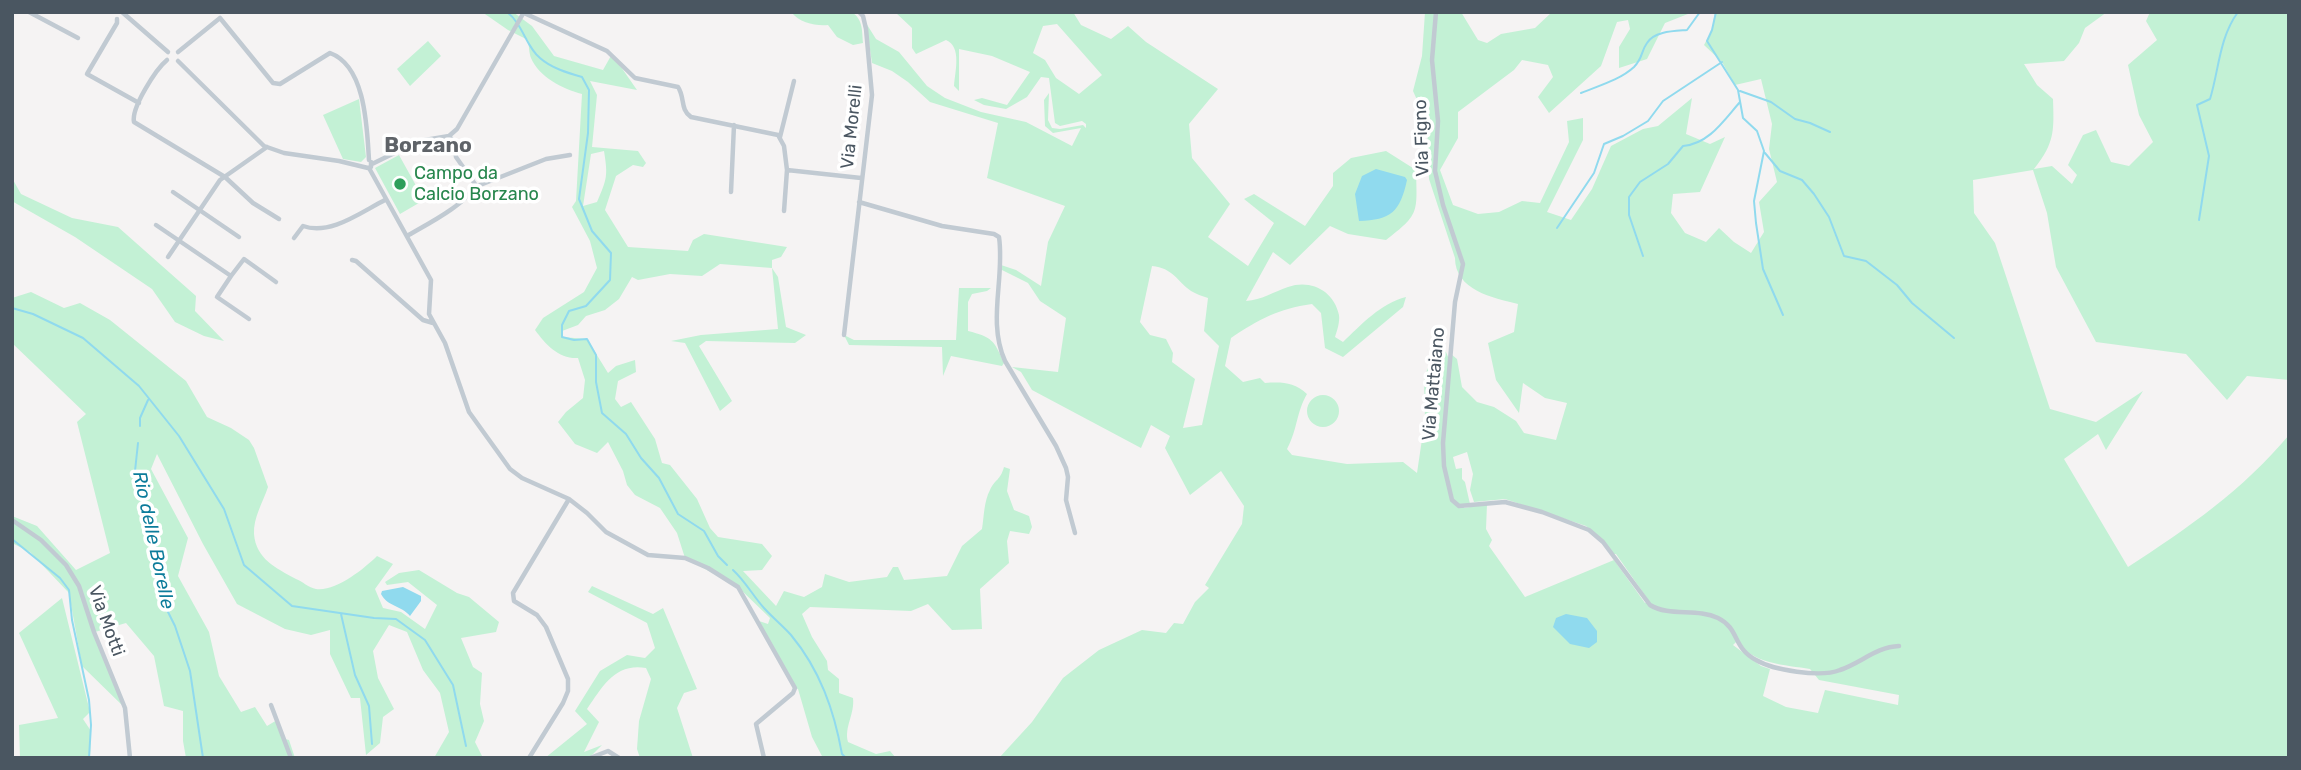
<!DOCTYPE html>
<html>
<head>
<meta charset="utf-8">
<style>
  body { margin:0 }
  #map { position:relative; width:2301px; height:770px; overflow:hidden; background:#f5f3f3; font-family:Rubik,sans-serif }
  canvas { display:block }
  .frame { position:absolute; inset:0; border:14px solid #4a5661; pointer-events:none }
</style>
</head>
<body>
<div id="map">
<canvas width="2301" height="770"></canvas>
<div class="frame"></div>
</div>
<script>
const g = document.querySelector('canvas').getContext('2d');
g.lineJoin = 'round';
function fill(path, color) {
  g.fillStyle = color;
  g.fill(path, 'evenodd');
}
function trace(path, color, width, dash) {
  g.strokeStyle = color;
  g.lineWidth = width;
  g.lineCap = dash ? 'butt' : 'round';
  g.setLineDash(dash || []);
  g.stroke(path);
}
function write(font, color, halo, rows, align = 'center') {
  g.font = font + ' Rubik,sans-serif';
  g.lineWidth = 7;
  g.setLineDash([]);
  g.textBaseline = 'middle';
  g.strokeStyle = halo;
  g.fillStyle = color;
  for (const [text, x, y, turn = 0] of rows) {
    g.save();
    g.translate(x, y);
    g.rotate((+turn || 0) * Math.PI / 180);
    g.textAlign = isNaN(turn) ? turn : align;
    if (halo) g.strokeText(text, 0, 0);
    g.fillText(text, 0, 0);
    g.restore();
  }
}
fill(new Path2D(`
  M482,12H513L532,26L554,56L603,70L612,54L637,90L590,81L597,95L592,147L638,151L646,163L643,167L633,165L616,176L605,210L628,247L688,251L693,240L704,234L787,247L781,257L772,260V268L778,277L786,327L806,335L795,343L706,341L699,346L732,401L720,411L685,343L671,341L701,335L778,329L772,268L720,264L702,276L670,274L638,280L632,277L619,299L605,310L586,316L578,325L562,331V337L587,339L608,373L616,366L635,360L636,372L618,381L615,399L621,407L631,402L655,439L662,463L670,465L697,499L710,528L718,537L762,544L772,556L762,570L743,571L776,606L784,591L804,597L822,587L825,574L849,582L887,577L893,567H898L904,580L947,576L962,546L982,529C984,516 984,501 990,490C995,479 1000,481 1004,467L1010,469L1007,491L1014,510L1029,516L1032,527L1029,534L1010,531L1007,541L1009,563L980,589L982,629L952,630L928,604L911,611L810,607L802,614L812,637L827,661L828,670L839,679V693L853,698C855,714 844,727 848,742L876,754L890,751L896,758H823L812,737L798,689L795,688L759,621L768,624L770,618L738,587L685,558L677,533L660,508L635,495L627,485L623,471L608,442L597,453L575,444L558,422L566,412L583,398L585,380L578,358C559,359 546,345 535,330L543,318L584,292L597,268L590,241L572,207L576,201L582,94C563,89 539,77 531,58C529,53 529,45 528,40L508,30ZM604,151C608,176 607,179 597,202L583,206L591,154Z
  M791,12H851C863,18 862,31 863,43L853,45L837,37L828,25C815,26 800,23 791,12Z
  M895,12H1073L1081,25L1111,39L1128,26L1146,42L1218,89L1189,124L1192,158L1230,204L1208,237L1248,266L1274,223L1244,199L1254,194L1305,226L1333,186V173L1351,158L1386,151L1416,170C1417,213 1420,214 1386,240L1348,234L1330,226L1290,265L1273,252L1246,301C1262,300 1273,292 1288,287C1311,279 1334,291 1339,315C1340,322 1337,331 1335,337L1343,342C1361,325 1381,303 1406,297L1403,307L1343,357L1325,348L1321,313L1312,304C1278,309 1259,319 1231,338L1225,366L1243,382L1260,378L1265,383C1282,382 1294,382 1307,394C1296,413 1298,428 1287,449L1292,455L1347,464L1403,462L1417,473L1425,419L1424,378L1431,360L1432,334L1436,329L1449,359L1451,354L1457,359L1462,387L1477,402L1494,407L1516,421L1524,433L1556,440L1567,403L1545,398L1523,383L1519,413L1496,380L1488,343L1514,332L1518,304C1493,298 1455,290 1455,258L1429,179L1427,122L1413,91L1422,56L1425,12H1461L1478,40L1487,43L1501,34L1535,28L1552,12H1693L1665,23L1647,59L1619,68V47L1630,29L1628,20L1617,22L1601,66L1549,113L1538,97L1553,77L1548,65L1522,60L1514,70L1458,112V138L1440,170L1453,205L1478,214L1499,212L1522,201L1540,203L1569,142L1567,121L1583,118V140L1547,212L1571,220L1592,189L1611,146L1643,129L1658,126L1692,98L1686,134L1710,144L1725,137L1700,192L1673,194L1671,213L1685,233L1706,242L1719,228L1734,242L1751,253L1764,232L1759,202L1777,182L1769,149L1772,124L1761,79L1735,85L1722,62L1704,45L1712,30L1715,12H2107L2085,28L2079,43L2064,61L2024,64L2037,85L2053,99C2054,130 2055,143 2034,169L2052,166L2072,184L2077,175L2068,165L2083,135L2096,130L2111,162L2129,166L2153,142L2139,115L2128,65L2157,40L2146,21L2150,12H2289V380L2247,376L2227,400L2186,354L2096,342L2056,267L2047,213L2033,170L1973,180L1974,213L1995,243L2050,409L2096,422L2143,391L2106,450L2098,434L2064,459L2128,567C2188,528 2243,490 2289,435V758H999L1032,722L1063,678L1099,650L1142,630L1166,633L1174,623L1183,624L1195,602L1209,588L1205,585L1242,524L1244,506L1221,471L1190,495L1165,448L1170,436L1151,425L1141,448L1032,390L1021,372L1012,367L1058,372L1066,318L1040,301L1028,283L1000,269L1001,265L1016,270L1041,286L1048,242L1065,206L987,178L998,123L930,102L908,82L892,71L872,63L866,23L876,39L899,52L927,86L945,98L981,112L1026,122L1072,146L1081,128L1053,133L1045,126L1044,100L1049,93L1048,120L1052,128L1060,129L1083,125L1086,128V124L1082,121L1060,126L1055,123L1049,78L1041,77L1027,97L1006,109L984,105L974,100L982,98L1007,105L1030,72L992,56L959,49V91L954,86C955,71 962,47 946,40L916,54L912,48V28ZM1057,24L1102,75L1079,94L1056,78L1045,60L1033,53L1043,26ZM1152,266C1173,268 1177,281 1191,291C1196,294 1202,296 1208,298L1204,331L1219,346L1202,425L1183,428L1195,379L1172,362L1173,353L1166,339L1150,335L1140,322ZM1467,452L1473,474L1470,490L1474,502L1505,499L1586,526L1613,554H1616L1649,601L1645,603L1614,560L1525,597L1489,546L1492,540L1486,529L1487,504L1464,508V505L1470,504L1465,482L1462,479V468L1456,469L1453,457ZM1738,640C1749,664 1787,665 1810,669L1819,680L1899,695L1898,705L1825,690L1818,713L1786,707L1763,696L1770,669L1761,666L1733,645Z
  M428,41L441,56L410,86L397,69Z
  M359,99L366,157L361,162L343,159L323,115Z
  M399,155L424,200L400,214L375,168Z
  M12,178L21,194L72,218L118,227L196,296L195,311L224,341L204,336L175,322L152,289L75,237L17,204L12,201Z
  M959,288H991L987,291L972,294L968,302V331C992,337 994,340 1004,363L1002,366L951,356L943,376L942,347L849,345L844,335L854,340H956Z
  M31,292L64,308L80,303L110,320L186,381L207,417L231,428L249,440L254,448L268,487C263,502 253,518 254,534C256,559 276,568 296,579C302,581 309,588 316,589C335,592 364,569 377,556L393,564L375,589L383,608L401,612L425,629L437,605L408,582L387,585L385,582L399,573L419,570L457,593L469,597L499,622L496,632L461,638L473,667L482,673L480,704L484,721L475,742L483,758H434L449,732L440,693L423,670L407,632L389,625L373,651L378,678L394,709L383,717L380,743L366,755L360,698H351L330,654V630L311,635L285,629L237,604L203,544L157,454L151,469L188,538L178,576L209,632L219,676L241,712L255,707L267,726L277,720L285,739L289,740L295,758H186L183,741V711L164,706L154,656L126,623L95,632L125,708L82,666L69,593L30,552L12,543V516L37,526L76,570L110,553L77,422L86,414L12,343V298Z
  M1307 411a16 16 0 1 1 32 0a16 16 0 1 1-32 0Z
  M592,586L653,614L663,608L697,689L684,693L677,708L693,758L678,756L640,758L637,749L639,721L651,679L646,668C615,663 603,686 587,709L599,722L584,752L602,745L589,758H545L587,724L575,711L600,671L627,655L645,658L655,648L647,623L588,592Z
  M62,598L90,712L83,719L91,731L90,758H20L19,725L58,718L19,633Z`), '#c3f1d5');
fill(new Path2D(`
  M1376,169L1405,177L1407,180C1400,212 1391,220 1359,221L1355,194L1362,176Z
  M403,587L421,596V601L410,616C401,605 388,607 381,594L382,591Z
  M1566,614L1587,618L1597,631V642L1589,648L1570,644L1553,627L1556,618Z`), '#90daee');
trace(new Path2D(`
  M507,12C523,24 526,47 540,58C551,68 568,73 582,77L589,90L588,133L579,199L592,231L611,253L610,280L586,306L569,311L562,325V337L574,340L587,339L596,355V382L602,413L626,434L641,458L659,478L678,514L704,531L718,556L727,565
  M1716,12L1712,30L1707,41L1738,90L1743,118L1757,131L1764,151L1754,201L1756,223L1763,269L1783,315
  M1740,91L1771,102L1795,119L1810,123L1830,132
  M1581,93C1598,86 1620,80 1634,67C1643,58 1641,51 1647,43C1654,31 1675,31 1687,30L1700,12
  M1765,153L1780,171L1802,180L1814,194L1829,217L1844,256L1866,261L1897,285L1912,303L1954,338
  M2199,220L2209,156L2197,105L2210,99C2219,70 2219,38 2238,12
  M1557,228L1594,173L1604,144L1623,136L1648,121L1663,101L1722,62
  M1643,256L1629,215V197L1640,182L1668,164L1683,146C1709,144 1724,120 1740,102
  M12,308L33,314L83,338L139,386L179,436L224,509L244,565L292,606L374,618L396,619L425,640L453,685L466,746
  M140,426V418L148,400
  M138,443L135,471L155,536L162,600L175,626L190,671L203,758
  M12,539L60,578L69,590L72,620L89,700L91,725L89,758
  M733,570C746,582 753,596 764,608C773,618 783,626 791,635C820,670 834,710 842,754L846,758
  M341,614L355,675L369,706L372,744`), '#90daee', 2);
trace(new Path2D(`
  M29,12L78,38
  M122,12L168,52
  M1436,12L1432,60L1438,121L1435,171L1443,205L1463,264L1455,302L1443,443L1444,466L1452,500L1459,506L1505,502L1542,512L1589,530L1603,542L1650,605C1669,617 1697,608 1718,618C1740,629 1732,647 1756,660C1773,670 1820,678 1840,670C1861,663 1876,647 1899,646
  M524,13L607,51L635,78L678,87C685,97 680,110 691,117L778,135L784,146L787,170L861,178
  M117,19V23L87,74L139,103
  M178,52L220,18L273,83L280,84L330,53C366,66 367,129 369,160
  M167,60C156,69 131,108 134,122L225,177L253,203L279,219
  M178,61L264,146L284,153L339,161L368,168L371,167V162
  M449,136L457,129L524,12
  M780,137L794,81
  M372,164L419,141L449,136
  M369,168L431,280L429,314L445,343L469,412L510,469L522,478L569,499L587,513L606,532L648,555L685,558L708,568L738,587L795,688L793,693L756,724L764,758
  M475,187L546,159L570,155
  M173,192L239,237
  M731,192L734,125
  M859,202L942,226L994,234L999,237C1005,278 987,321 1005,361L1056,446L1066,468L1068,477L1066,500L1075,533
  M784,211L787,170
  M156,225L231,276L217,297L249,319
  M407,236C424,226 470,203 475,184L456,157L454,142L449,136
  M294,238L303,226C330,236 361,212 385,200
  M168,257L220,180L267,147
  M352,260L356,261L423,320L433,323
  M231,276L244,259L276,282
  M844,335L872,95L866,29L863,16L859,12
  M12,520L41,540L66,565L79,586L94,632L125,708L130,758
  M271,705L291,758
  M529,758L563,703L568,691V679L546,627L537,615L514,601L513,593L569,499
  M590,758L608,751L619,758`), '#c1cad2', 4.5);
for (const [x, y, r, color] of [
  [400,184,7,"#2e9e5b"]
]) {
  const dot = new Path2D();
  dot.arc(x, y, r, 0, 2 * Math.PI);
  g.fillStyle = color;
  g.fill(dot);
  trace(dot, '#fff', 2.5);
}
write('18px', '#4a5661', '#fff', [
  ["Via Morelli",852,127,-84],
  ["Via Figno",1422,138,-92],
  ["Via Mattaiano",1434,384,-85],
  ["Via Motti",106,621,70]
]);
write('18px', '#27864d', '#fff', [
  ["Campo da",414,174],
  ["Calcio Borzano",414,195]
], 'left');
write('italic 19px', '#0c7c9b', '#fff', [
  ["Rio delle Borelle",153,540,78]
]);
write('bold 21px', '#5f6368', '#fff', [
  ["Borzano",428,146]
]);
</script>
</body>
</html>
